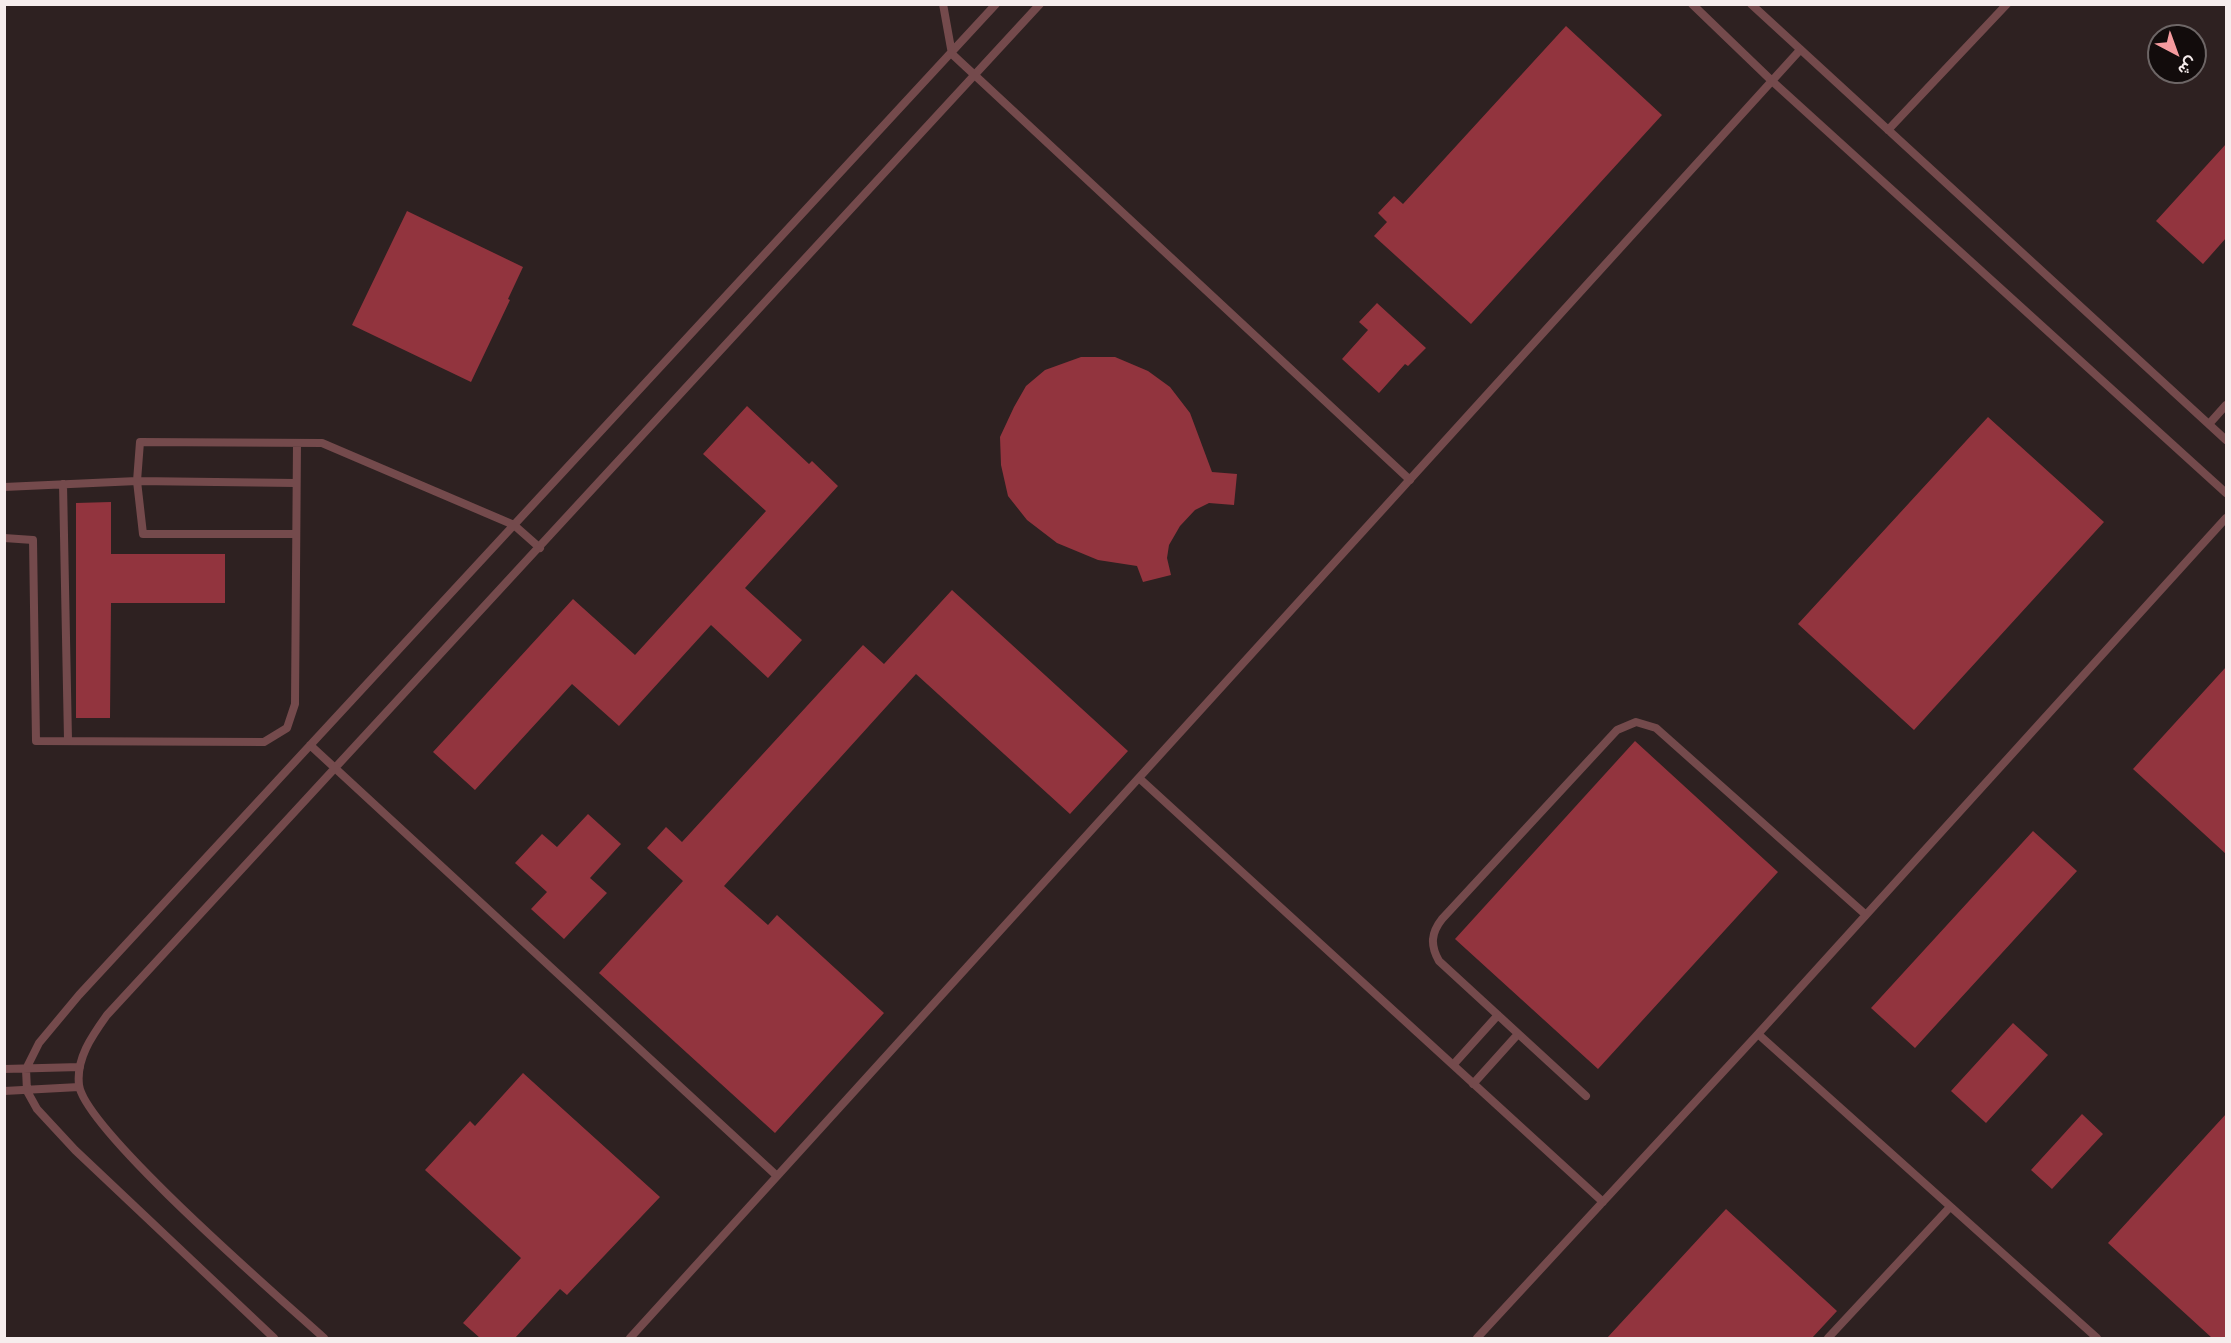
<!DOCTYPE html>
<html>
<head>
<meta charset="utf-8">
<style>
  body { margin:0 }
  #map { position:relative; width:2231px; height:1343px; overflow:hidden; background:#2e2121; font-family:"Nunito Sans",Vazirmatn,sans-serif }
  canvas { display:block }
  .frame { position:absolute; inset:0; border:6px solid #f6eded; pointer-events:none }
  .north { position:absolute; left:2147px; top:24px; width:60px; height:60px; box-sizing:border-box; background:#120c0c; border:2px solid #6d6666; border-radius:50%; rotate:139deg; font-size:16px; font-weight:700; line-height:24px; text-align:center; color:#f6eded }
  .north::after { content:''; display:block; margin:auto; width:21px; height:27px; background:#f59b9f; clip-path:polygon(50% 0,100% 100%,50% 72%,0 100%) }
</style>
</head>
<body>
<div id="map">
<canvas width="2231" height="1343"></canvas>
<div class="frame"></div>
<div class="north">ش</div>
</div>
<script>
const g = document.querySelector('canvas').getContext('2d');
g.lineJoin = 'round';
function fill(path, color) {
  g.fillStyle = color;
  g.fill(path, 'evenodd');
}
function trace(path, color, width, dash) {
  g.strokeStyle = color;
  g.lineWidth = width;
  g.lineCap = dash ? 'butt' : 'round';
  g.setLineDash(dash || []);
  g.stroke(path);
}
fill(new Path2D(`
  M1566,26L1662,115L1471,324L1374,236L1387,222L1378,213L1394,196L1403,204Z
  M2226,144V238L2203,264L2156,221Z
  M407,211L523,267L508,299L510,300L471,382L352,325Z
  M1377,303L1426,348L1408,366L1405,364L1379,393L1342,359L1368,330L1359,322Z
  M1081,357H1115L1148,371L1170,387L1190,413L1212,472L1237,474L1234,505L1209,503L1195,510L1180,526L1169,545L1167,558L1171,575L1143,582L1137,566L1098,560L1057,543L1027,520L1008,496L1001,465L1000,437L1014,407L1026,386L1045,370Z
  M747,406L809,464L812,461L838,486L745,588L802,640L768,678L711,625L619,726L572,684L475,790L433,752L573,599L635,655L766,511L703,454Z
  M1988,417L2104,522L1914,730L1798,624Z
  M111,502V554H225V603H111L110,718H76V503Z
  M952,590L1128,751L1070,814L916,674L724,886L768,925L777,915L884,1013L775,1133L599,973L683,881L647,848L666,827L682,842L863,645L884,664Z
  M2226,667V854L2133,769Z
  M1635,741L1778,872L1598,1069L1455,939Z
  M588,814L621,844L590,878L607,893L564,939L531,909L547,892L515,863L542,834L557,847Z
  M2033,831L2077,871L1915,1048L1871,1008Z
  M2013,1023L2048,1055L1986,1123L1951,1091Z
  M523,1073L660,1197L567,1295L560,1289L515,1338H480L463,1323L521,1258L425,1170L470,1121L475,1126Z
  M2082,1114L2103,1134L2052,1189L2031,1170Z
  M2226,1114V1338H2212L2108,1243Z
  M1726,1209L1837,1311L1812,1338H1607Z`), '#92343e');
trace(new Path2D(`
  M943,4L952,54L1410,480
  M1692,4L1772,81L2226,493
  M1751,4L2226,440
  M1888,130L2007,4
  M2209,424L2226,405
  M63,484L68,740
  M4,487L137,481L295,483
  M296,534H143L137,481L140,442L322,443L514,525L540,548
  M4,538L33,540L36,741L264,742L287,728L295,704L297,443
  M310,745L777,1176
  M1139,778L1603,1202
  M1758,1034L2097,1338
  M1453,1065L1498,1015
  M4,1069L80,1067
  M1473,1084L1518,1034
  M4,1091L79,1087
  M1586,1096L1439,961C1430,945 1431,933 1442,919L1617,730L1636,722L1656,728L1866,915
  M274,1338L75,1150L37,1109L27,1091L26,1069L39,1043L79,995L996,4
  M324,1338C281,1299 85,1130 79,1085C76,1058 92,1036 107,1015L1040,4
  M630,1338L1800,50
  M1477,1338L1758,1034L2226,518
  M1828,1338L1950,1207`), '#744a4c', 8);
</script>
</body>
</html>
